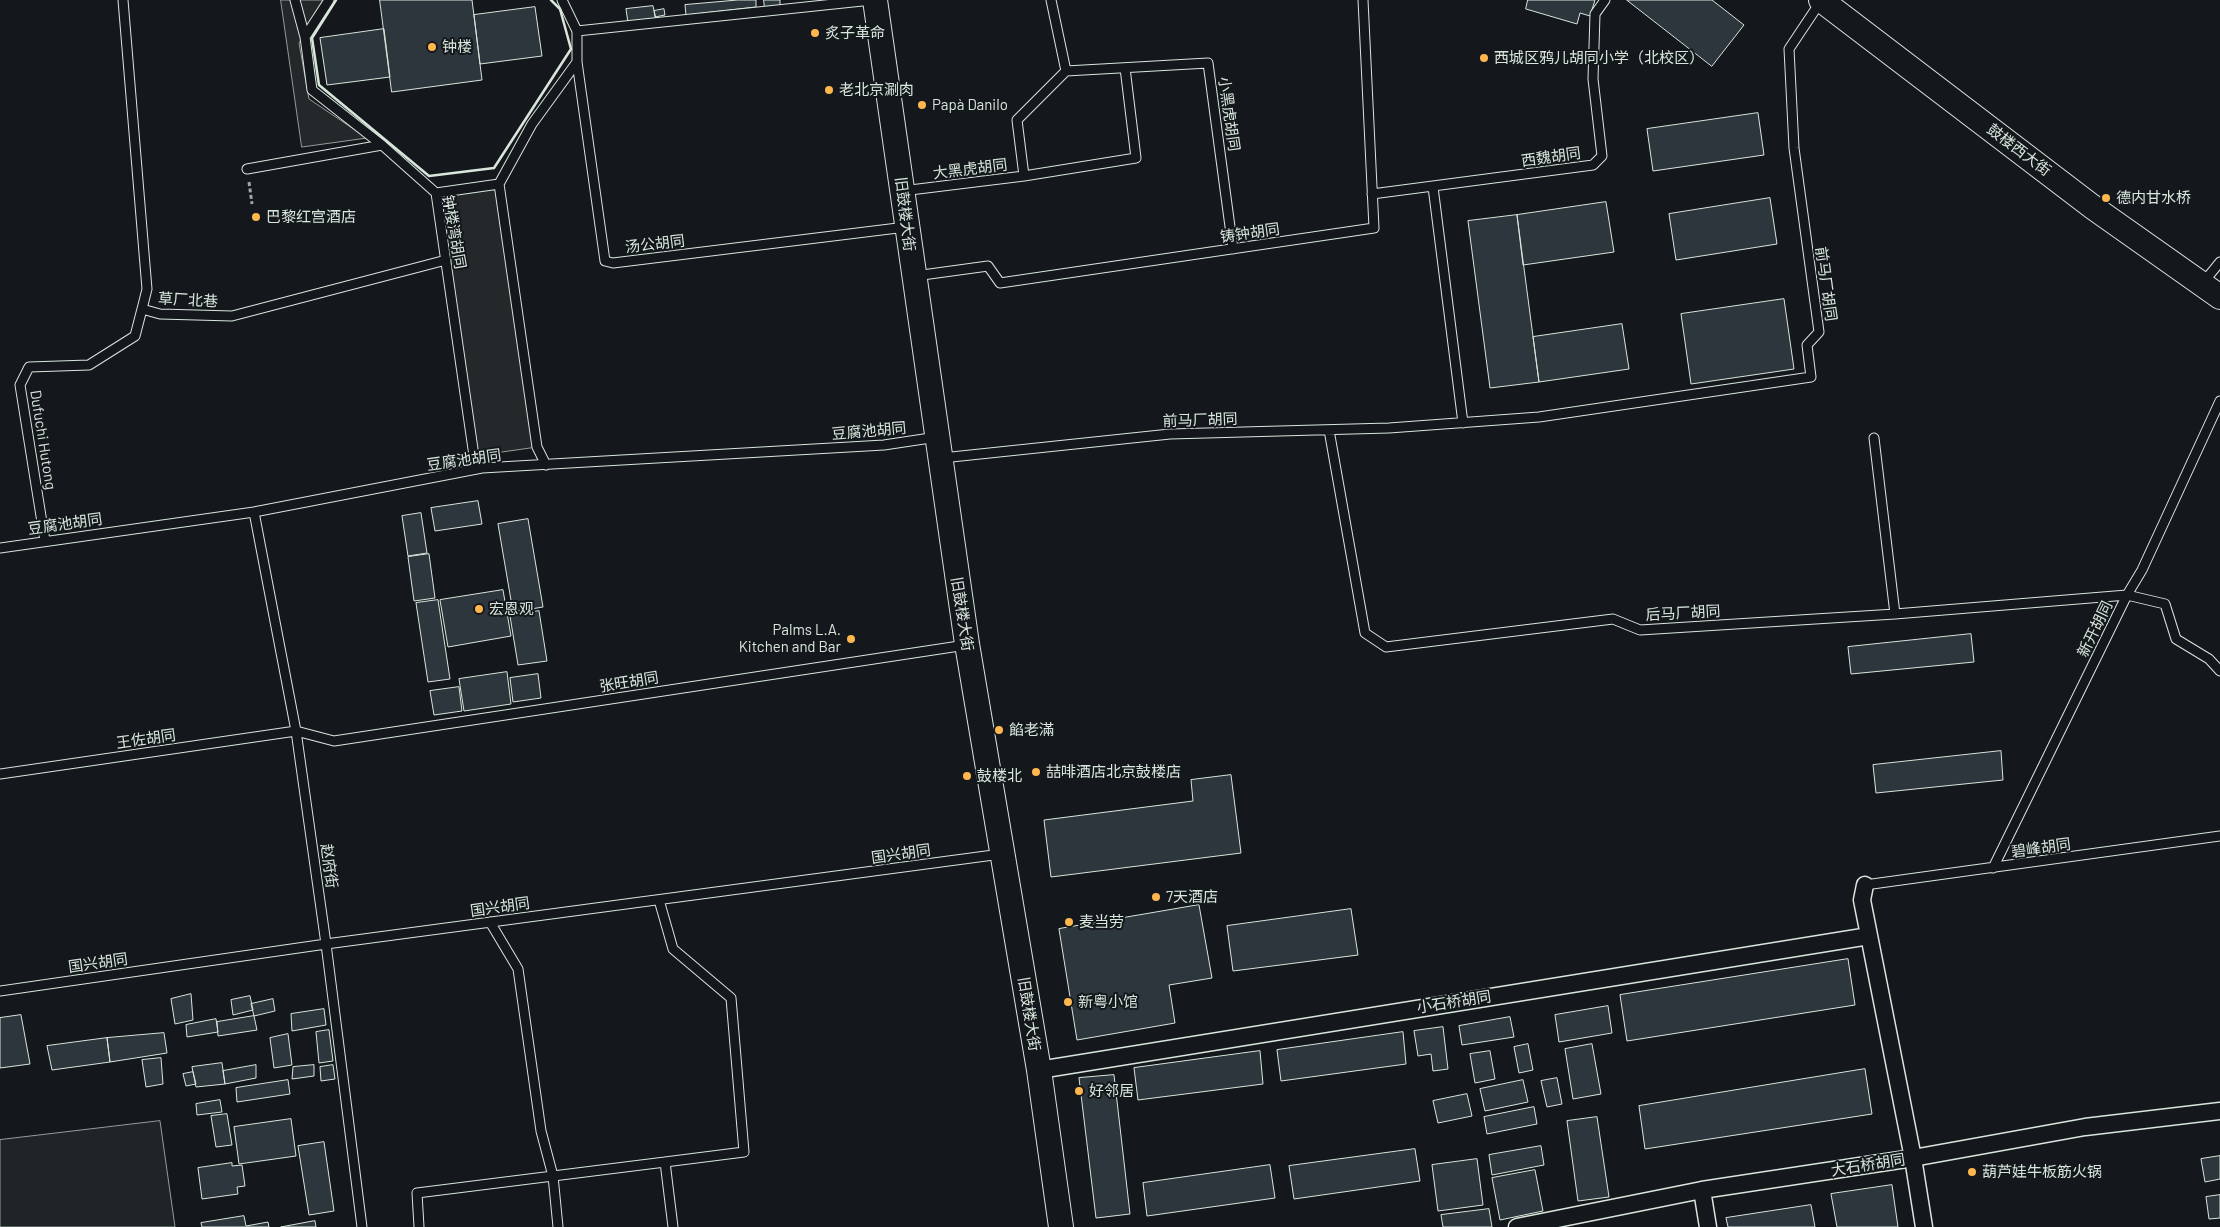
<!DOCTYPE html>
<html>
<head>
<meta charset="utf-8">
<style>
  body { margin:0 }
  canvas { display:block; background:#14181c }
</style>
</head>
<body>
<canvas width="2220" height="1227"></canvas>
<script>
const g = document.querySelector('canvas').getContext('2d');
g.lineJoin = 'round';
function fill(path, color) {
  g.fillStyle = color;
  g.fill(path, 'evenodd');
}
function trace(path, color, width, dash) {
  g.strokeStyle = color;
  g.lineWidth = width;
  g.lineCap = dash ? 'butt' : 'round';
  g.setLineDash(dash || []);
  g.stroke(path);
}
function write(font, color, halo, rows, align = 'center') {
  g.font = font + ' Barlow,"Noto Sans SC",sans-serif';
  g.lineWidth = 4;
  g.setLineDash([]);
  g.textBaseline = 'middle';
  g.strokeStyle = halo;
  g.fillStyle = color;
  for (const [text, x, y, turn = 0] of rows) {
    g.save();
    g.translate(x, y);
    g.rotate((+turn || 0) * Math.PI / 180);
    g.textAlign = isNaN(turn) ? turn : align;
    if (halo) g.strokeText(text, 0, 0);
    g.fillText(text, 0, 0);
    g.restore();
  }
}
const green = new Path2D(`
  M160,1121L175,1227H0V1140Z`);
fill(green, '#202428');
trace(green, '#939e99', 1);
const parking = new Path2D(`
  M281,0H323L299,43L309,99L367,138L302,147Z
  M499,184L537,447L474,456L436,193Z`);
fill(parking, '#24282b');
trace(parking, '#939e99', 1);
const building = new Path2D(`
  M380,0H472L482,80L392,92Z
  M738,0H756V7L686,15L685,5Z
  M764,0H780V8L765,9Z
  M1528,0H1595L1590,16L1580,13L1577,24L1526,9Z
  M1627,0H1712L1744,25L1712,66Z
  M653,6L656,19L628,23L626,9Z
  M535,7L542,56L480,64L474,15Z
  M664,9L665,15L655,17L654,11Z
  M384,29L390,77L327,85L320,38Z
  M1758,113L1764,155L1653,171L1647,129Z
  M1770,198L1777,244L1676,260L1669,214Z
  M1606,202L1614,252L1523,265L1517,215Z
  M1517,215L1539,382L1490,388L1468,221Z
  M1784,299L1794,369L1691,384L1681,314Z
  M1622,324L1629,369L1539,382L1533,337Z
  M478,501L482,524L435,531L431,508Z
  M421,513L427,553L408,556L402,516Z
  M528,519L543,607L513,612L498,524Z
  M429,554L435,598L414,601L408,557Z
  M503,590L511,636L448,647L440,600Z
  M438,600L450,679L428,682L416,603Z
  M539,611L547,661L518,665L510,616Z
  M1971,634L1974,662L1851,674L1848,647Z
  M507,672L511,704L464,711L459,679Z
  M538,674L541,698L513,702L510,678Z
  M459,687L462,711L434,715L430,691Z
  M2001,751L2003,780L1876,793L1873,765Z
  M1231,775L1241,853L1051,877L1044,820L1193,801L1191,780Z
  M1199,905L1212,978L1169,985L1175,1023L1077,1040L1059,929Z
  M1351,909L1358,955L1233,971L1227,926Z
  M1848,959L1855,1005L1627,1041L1620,995Z
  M191,994L193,1020L175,1024L171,999Z
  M250,996L253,1010L233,1015L231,1000Z
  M273,999L275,1011L254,1016L251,1004Z
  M1608,1006L1612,1033L1559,1042L1555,1015Z
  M324,1009L326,1025L292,1031L291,1014Z
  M21,1015L30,1064L0,1068V1018Z
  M254,1016L257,1030L218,1036L217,1022Z
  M1510,1017L1514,1037L1462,1045L1459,1026Z
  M216,1019L218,1032L187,1037L186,1025Z
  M1443,1027L1448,1069L1433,1071L1431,1054L1418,1056L1414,1031Z
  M329,1030L333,1061L319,1063L316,1032Z
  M1403,1032L1406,1064L1281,1081L1277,1050Z
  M164,1033L167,1053L110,1062L107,1038Z
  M288,1034L292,1065L274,1068L270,1038Z
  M107,1038L110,1062L52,1070L47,1046Z
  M1528,1044L1533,1070L1519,1073L1514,1047Z
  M1592,1044L1601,1094L1573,1099L1565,1049Z
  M1260,1051L1263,1084L1138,1100L1134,1068Z
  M1490,1051L1495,1079L1475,1083L1470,1054Z
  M161,1058L163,1084L146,1087L142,1060Z
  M222,1063L225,1084L196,1087L192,1067Z
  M256,1065V1078L225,1084L223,1071Z
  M314,1065V1076L292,1079L293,1067Z
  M333,1065L335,1079L321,1081L320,1067Z
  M1865,1069L1872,1114L1645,1149L1639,1106Z
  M193,1072L196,1084L186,1086L183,1074Z
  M1114,1075L1130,1214L1096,1218L1079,1078Z
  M1557,1078L1562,1104L1547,1107L1541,1081Z
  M288,1080L290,1094L237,1102L236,1088Z
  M1523,1080L1528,1102L1485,1111L1480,1089Z
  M1467,1094L1472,1116L1438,1123L1433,1101Z
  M220,1100L222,1112L197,1115L196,1104Z
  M1534,1107L1537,1124L1487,1134L1484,1117Z
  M227,1114L232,1145L216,1147L211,1116Z
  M1597,1117L1609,1197L1578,1201L1567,1121Z
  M291,1119L296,1156L239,1164L234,1127Z
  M324,1142L334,1211L309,1215L298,1146Z
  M1541,1146L1544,1165L1492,1175L1489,1155Z
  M1415,1149L1420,1181L1294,1199L1289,1166Z
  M2220,1156V1179L2205,1182L2201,1159Z
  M1477,1159L1483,1205L1438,1211L1432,1165Z
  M232,1163V1166L242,1165L245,1186L237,1187L238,1194L202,1199L198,1168Z
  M1270,1165L1275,1198L1147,1216L1143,1183Z
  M1535,1170L1543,1211L1500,1220L1492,1178Z
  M1892,1185L1898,1227H1837L1831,1194Z
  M2220,1195V1218L2209,1219L2206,1197Z
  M1811,1205L1815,1227H1728L1726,1218Z
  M1489,1209L1492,1227H1443L1441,1215Z
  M244,1216L246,1226L268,1222L269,1227H202L201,1223Z
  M315,1221L316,1227H281Z`);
fill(building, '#2c363c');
trace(building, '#d8e6dc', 1);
const service = new Path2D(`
  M123,0L147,289L142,309L160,314L232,316L446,260
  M295,0L305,37
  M329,0L305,37L312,90L382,145L436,193L474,456L482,468
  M577,31L872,0
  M577,62L605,261L613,263L906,227
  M1066,71L1208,63L1233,249
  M247,169L382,145
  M1024,176L1017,120L1066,71L1051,0
  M1433,187L1463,423
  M902,191L1024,176L1136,158L1125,68
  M436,193L499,184
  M1372,194L1593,165L1602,156L1593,79L1595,14L1605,0
  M915,276L988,266L1000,283L1374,228L1363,0
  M2202,284L2220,262
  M1329,430L1365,633L1386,647L1613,619L1640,630L1895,614L2127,595L2165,604L2176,639L2209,659L2220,671
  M1874,438L1895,614
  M942,458L1170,434L1389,428L1539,417L1811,377L1807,345L1819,332L1794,148L1789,49L1821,1
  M546,465L537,447L499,184L532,124L577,62V31L562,0
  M254,512L296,731L326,944L362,1227
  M45,541L20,385L29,367L89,365L135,336L142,309
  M0,548L254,512L482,468L884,445L937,437
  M0,774L296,731L334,741L966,645
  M1993,868L2127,595L2142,570L2220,401
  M1865,885L2220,836
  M659,900L673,949L731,998L744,1152L665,1162L673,1227
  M490,922L518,969L541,1131L553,1176L558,1227
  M0,991L326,944L1001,854
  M419,1227L417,1193L665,1162`);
const minor = new Path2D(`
  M1865,885L1862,900L1913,1158L1924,1227
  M1039,1070L1869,936
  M1702,1190L1708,1227
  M1517,1227L1702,1190L1913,1158L2085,1127L2220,1111`);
const secondary = new Path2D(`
  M875,0L967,644L1039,1070L1061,1227
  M1821,0L2094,208L2220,297`);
trace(service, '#d8e6dc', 11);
trace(minor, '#d8e6dc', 19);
trace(secondary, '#d8e6dc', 26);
trace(new Path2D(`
  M249,182L252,204`), '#9da8a2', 3, [4, 2.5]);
trace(service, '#14181c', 9);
trace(minor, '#14181c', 16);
trace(secondary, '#14181c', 24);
trace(new Path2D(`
  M336,0L312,38L319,85L429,176L494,168L571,49L560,9L551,0`), '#d8e6dc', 2.5);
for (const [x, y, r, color] of [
  [815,33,5,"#ffb74d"],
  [432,47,5,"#ffb74d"],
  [1484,58,5,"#ffb74d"],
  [829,90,5,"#ffb74d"],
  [922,105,5,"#ffb74d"],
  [2106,198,5,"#ffb74d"],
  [256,217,5,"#ffb74d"],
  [479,609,5,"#ffb74d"],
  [851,639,5,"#ffb74d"],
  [999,730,5,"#ffb74d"],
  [1036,772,5,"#ffb74d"],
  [967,776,5,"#ffb74d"],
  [1156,897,5,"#ffb74d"],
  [1069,922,5,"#ffb74d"],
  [1068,1002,5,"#ffb74d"],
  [1079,1091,5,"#ffb74d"],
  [1972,1172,5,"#ffb74d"]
]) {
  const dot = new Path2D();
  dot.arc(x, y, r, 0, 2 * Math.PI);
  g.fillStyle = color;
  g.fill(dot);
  trace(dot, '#14181c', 2);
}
write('15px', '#d8e6dc', '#14181c', [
  ["炙子革命",825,33],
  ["钟楼",442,47],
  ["西城区鸦儿胡同小学（北校区）",1494,58],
  ["老北京涮肉",839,90],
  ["Papà Danilo",932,105],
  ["德内甘水桥",2116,198],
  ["巴黎红宫酒店",266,217],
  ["宏恩观",489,609],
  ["Palms L.A.",841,630,"right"],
  ["Kitchen and Bar",841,647,"right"],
  ["餡老滿",1009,730],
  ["喆啡酒店北京鼓楼店",1046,772],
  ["鼓楼北",977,776],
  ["7天酒店",1166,897],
  ["麦当劳",1079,922],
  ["新粤小馆",1078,1002],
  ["好邻居",1089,1091],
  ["葫芦娃牛板筋火锅",1982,1172]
], 'left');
write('15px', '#d8e6dc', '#14181c', [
  ["小黑虎胡同",1229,114,82],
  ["鼓楼西大街",2019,150,37],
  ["西魏胡同",1551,157,-8],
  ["大黑虎胡同",970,169,-7],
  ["旧鼓楼大街",905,214,83],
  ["钟楼湾胡同",454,232,80],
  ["铸钟胡同",1250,233,-8],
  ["汤公胡同",655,244,-7],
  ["前马厂胡同",1826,284,82],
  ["草厂北巷",188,300,3],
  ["前马厂胡同",1200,420,-2],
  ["豆腐池胡同",869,431,-5],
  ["Dufuchi Hutong",43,440,81],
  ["豆腐池胡同",464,460,-8],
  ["豆腐池胡同",65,524,-8],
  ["后马厂胡同",1683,613,-3],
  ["旧鼓楼大街",962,614,81],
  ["新开胡同",2095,629,-64],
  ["张旺胡同",629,682,-9],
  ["王佐胡同",146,739,-8],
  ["碧峰胡同",2041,848,-8],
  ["国兴胡同",901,854,-8],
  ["赵府街",329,866,82],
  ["国兴胡同",500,907,-8],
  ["国兴胡同",98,963,-8],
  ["小石桥胡同",1454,1002,-9],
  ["旧鼓楼大街",1029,1014,81],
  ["大石桥胡同",1868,1165,-9]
]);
</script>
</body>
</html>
